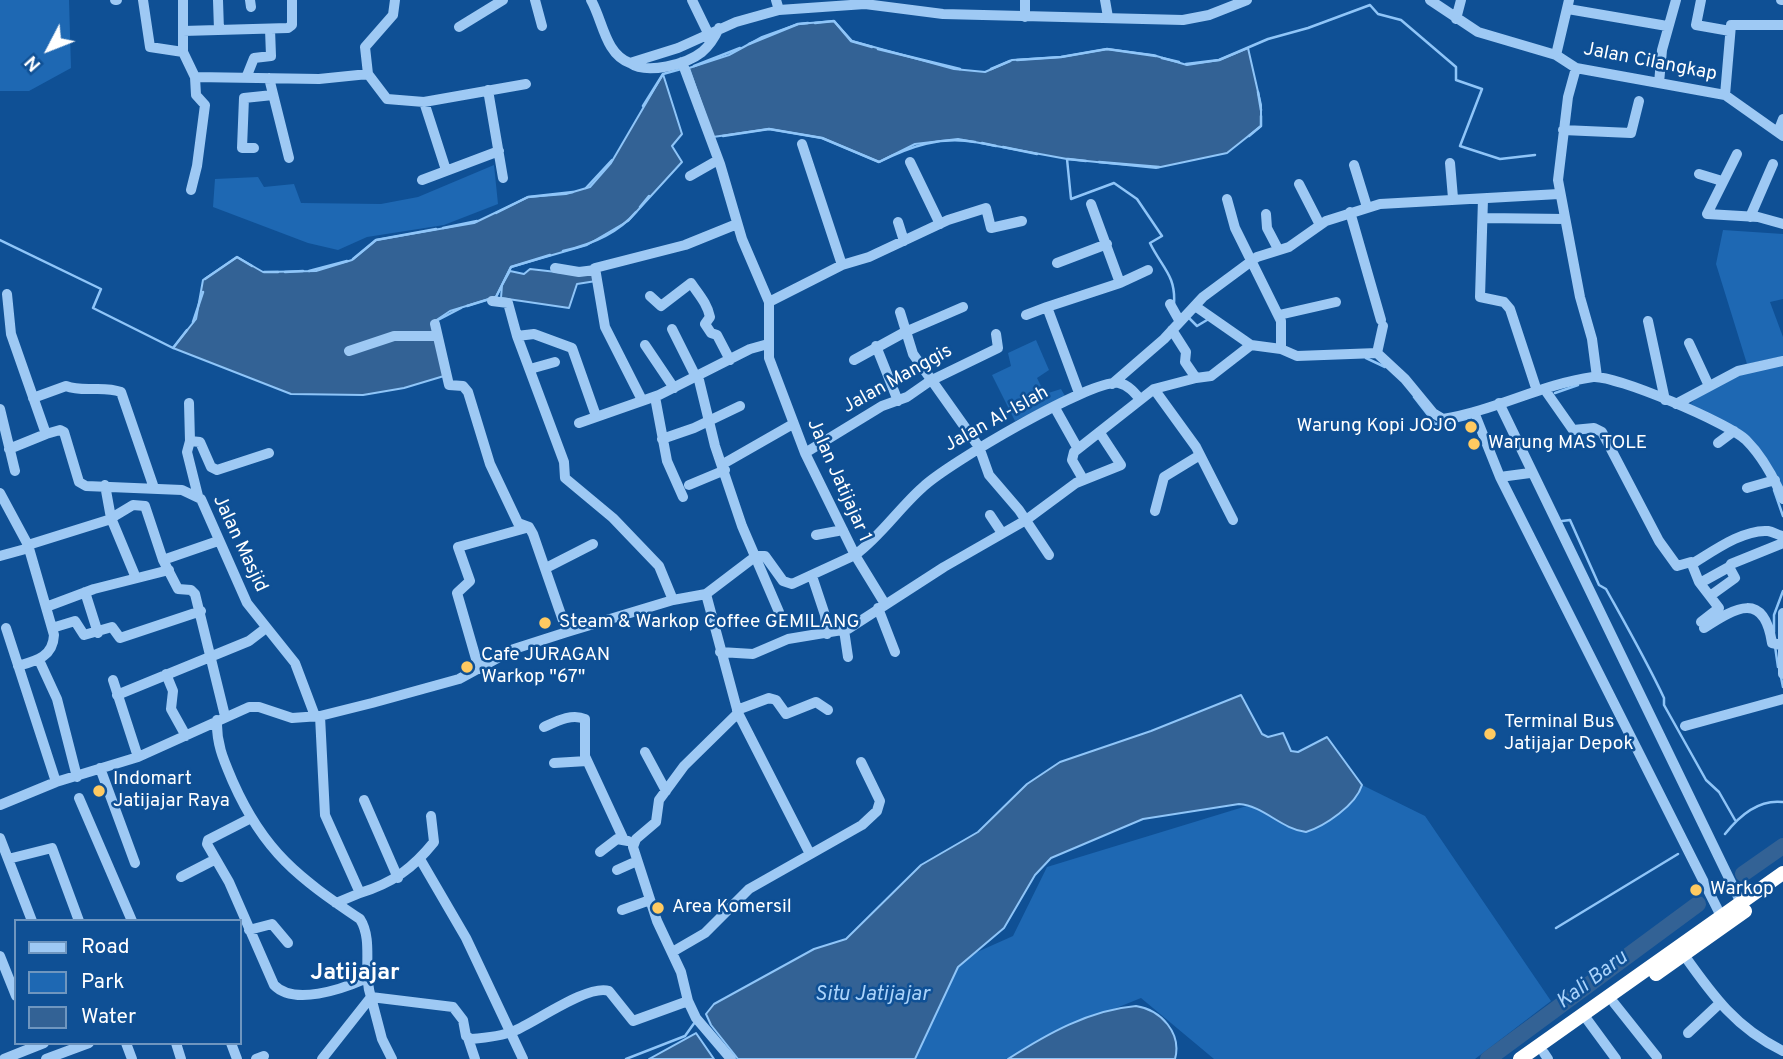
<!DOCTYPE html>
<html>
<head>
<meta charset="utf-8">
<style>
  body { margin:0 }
  #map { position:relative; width:1783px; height:1059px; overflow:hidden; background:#0f5095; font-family:Overpass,sans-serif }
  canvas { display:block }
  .legend { position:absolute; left:14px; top:919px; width:228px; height:126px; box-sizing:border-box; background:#0f5095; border:2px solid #6f96bf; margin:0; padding:9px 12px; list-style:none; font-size:21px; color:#fff }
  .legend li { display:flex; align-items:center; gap:14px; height:35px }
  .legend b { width:35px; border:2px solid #6f96bf }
  .north { position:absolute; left:14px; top:14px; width:70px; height:70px; -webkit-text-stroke:5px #0f5095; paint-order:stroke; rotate:228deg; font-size:19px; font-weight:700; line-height:28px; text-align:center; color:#fff }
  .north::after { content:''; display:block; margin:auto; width:24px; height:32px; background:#fff; clip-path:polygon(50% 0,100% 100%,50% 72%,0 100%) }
</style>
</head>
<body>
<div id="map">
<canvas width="1783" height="1059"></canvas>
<ul class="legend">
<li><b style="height:9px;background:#9ec9f4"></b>Road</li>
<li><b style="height:19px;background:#1e68b3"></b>Park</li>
<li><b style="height:19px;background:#336295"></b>Water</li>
</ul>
<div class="north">N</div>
</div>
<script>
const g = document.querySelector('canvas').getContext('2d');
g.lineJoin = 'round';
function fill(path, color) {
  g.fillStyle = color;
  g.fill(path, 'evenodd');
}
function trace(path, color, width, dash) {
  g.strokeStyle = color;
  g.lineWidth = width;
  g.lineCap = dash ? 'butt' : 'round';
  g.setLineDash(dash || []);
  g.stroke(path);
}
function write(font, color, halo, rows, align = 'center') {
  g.font = font + ' Overpass,sans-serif';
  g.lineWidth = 5;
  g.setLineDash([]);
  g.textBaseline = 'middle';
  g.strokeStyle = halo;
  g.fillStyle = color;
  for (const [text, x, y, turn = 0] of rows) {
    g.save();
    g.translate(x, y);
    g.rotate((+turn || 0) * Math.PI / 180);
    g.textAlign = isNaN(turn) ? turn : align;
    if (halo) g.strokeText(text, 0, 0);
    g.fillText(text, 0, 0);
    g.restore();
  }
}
fill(new Path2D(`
  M0,0H69L71,68L29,91H0Z
  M494,165L498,204L444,225L367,237L338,250L308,243L213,207L215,179L258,177L264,187L294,184L301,203L381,204L418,197Z
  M1723,230L1783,234V299L1770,302L1783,337V356L1747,364L1716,264Z
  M1036,340L1049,370L1037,378L1045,394L1061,389L1065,396L1015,421L992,375L1011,366L1008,353Z
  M1783,363V502L1756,447L1688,406C1713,381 1750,371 1783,363Z
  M1362,785L1425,816L1551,1001L1475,1059H1214L1141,998L1042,1038L1008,1059H915L958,967L966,957L1013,936L1047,867L1250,805L1293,829L1306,832C1326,821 1355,809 1362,785Z`), '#1e68b3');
const water = new Path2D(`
  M834,21L852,41L954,69L985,72L1012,60L1061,57L1107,49L1153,55L1187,65L1219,60L1248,48L1261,105V126L1227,153L1156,168L1067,159L958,139L915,144L879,162L822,138L769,129L713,137L689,68L729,55L762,37L798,24Z
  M663,74L682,134L672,146L682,162L628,221L587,245L511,267L496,297L450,311L432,323L444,376L404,388L363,395L291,394L173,348L196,319L203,280L237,257L263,272L316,271L352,260L376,240L474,223L528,197L566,194L590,187L611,163Z
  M530,269L574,274L593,271L596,281L577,284L569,308L501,298L502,285L510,271L524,274Z
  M1241,695L1262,734L1268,737L1283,733L1291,751L1298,752L1327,737L1362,785C1356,805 1325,826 1306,832C1281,829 1264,806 1239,804L1143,819L1051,858L1035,875L1004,928L958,967L915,1059H738L711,1025L706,1014L714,1004L814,949L846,939L921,865L978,832L1027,784L1060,762L1151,731Z
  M1136,1006C1161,1010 1182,1033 1175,1059H1008C1047,1034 1089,1010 1136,1006Z
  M696,1033L714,1059H649Z`);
fill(water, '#336295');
trace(water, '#8fc5f8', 2);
trace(new Path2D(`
  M815,23L834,21L851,41L872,47
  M749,44L798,24L808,23
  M878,49L960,69
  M1162,58L1179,62
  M1017,60L1061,57L1107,49L1156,56
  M1186,64L1219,60L1268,39L1308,28L1370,5L1378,14L1401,20L1456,67V80L1482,89L1460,146L1500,159L1535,155
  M694,66L740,48
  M991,69L1010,61
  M1258,92L1261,110
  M643,106L663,74L681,69
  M723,136L769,129L822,138L879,162C911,146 940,136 975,142
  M1249,136L1261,126V116
  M982,143L996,146
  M1003,147L1037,154
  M1067,159L1071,199L1114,183L1137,199L1162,236L1150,243C1162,268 1176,275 1174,304
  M1068,159L1086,161
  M1099,162L1159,167
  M586,188L612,160
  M640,207L649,196
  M496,213L528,197L573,192
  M443,228L477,221
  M0,240L101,289L93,308L173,348L187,330
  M563,251C590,245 618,233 636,212
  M353,259L376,240L436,229
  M309,271L347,261
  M264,272H278
  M285,272L303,271
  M205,279L237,257L252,266
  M467,306L496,297L511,267L550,255
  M1188,317L1197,326L1207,320
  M436,321L461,308
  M193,322L203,292
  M1366,358L1385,367
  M1555,393L1578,385
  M1414,397L1435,424L1443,423
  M1449,423L1470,418
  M1774,490L1783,516
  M1562,521L1570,520L1599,585L1606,589C1626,625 1646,660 1664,698V705L1706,780L1719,792L1735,820
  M1774,632V615L1783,591
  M1775,646L1778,667
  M1781,677L1783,687
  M1725,834C1739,816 1759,799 1783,802
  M1556,928L1678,854
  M626,1059L685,1036L695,1022`), '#8fc5f8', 2.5);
trace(new Path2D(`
  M1743,874L1783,846
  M1488,1059L1698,904`), '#336295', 16);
trace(new Path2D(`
  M115,0H117
  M143,0L150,47L183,52
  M183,0V52L195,77L319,79L368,74
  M218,0L219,30
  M250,0L251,7
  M395,0L393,15L365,47L368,74L387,99L424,102L526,84
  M535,0L542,26
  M591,0C603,21 605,54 630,63L678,48L736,22L779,10L865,4L943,14L1183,20L1209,15L1247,0
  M692,0L708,33
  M776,0L779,10
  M1105,0L1108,17
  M1430,0L1478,32L1556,55L1576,68L1725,95L1783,136
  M1701,0L1696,25L1730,31
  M1781,0H1783
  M1568,9L1667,26
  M1025,17V0
  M1456,19L1461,0
  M459,27L503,0
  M183,31L288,28L292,25V0
  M1556,55L1569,0
  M682,62L720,164L742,239L769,302V358L805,453L855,555L792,584L783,581L765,556H756L706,594
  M630,63C647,75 687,64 702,52C709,46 715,37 719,28
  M1576,68L1568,97L1558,180L1580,297L1592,339L1597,377
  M246,78L254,58L271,56L270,29
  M269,78L289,158
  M1659,83L1662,50L1676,0
  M488,90L503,178
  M1725,95L1731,25H1783
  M424,102L446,170
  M1563,130L1631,133L1639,101
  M1778,132L1783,119
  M802,144L842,265
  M254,148H242L244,98L273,95
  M1737,154L1707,214L1758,217L1783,224
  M910,162L940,224
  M1450,163L1453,198
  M1354,165L1367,207
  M1699,174L1722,181
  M690,176L718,160
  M422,180L499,151
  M1299,184L1320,225
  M191,190L197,166L205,105L196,95L195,77
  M1227,199L1235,228L1281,321V349
  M1483,199L1480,297L1504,302L1510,309L1537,391
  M1350,212L1381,320
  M1266,214L1267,228L1278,249
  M1750,217L1773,164
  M1484,218L1565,219
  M898,222L904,241
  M1057,263L1107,244
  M555,268L579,272L595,270
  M1120,283L1148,270
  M7,294L11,334L46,434L60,430L64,432L79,482L86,486L182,490L201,499L247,603L295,663L315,716
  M650,296L661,306L691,283C699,295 707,303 710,317L705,324L711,333L717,335L730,360
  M492,301L508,303L517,336L564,462L565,478L613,518L659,566L673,600
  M769,302L842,265L869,257L948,220L986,208L991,228L1022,221
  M1170,304L1179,320
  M1195,306L1251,345L1281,349L1297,356L1377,353L1405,379L1433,413L1443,419C1494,411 1542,384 1593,377C1615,375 1729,423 1746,440C1762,456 1774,478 1783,499
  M900,312L913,354L979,447L989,475L1019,510L1049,555
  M1026,315L1047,307
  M1279,315L1336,302
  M1648,321L1665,400
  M435,324L449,385L463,386L468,392L490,464L518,523L529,527L533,534L567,632
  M672,329L696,377
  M1172,330L1186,352L1185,362L1196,378L1211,376L1251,345
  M517,336L534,334L572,348L596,416
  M1689,343L1709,386
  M645,345L674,388
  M876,346L898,401
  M349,351L394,336H437
  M1377,353L1383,326
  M854,360L905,332L963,307
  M530,369L555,362
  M698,376L715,446L742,526L779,612
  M1112,384L1164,339L1203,297L1257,257L1289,247L1326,221L1380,204L1559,194
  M1154,389L1196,447L1233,520
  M1545,390L1573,430L1594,428L1602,432L1659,541L1677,566L1691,562L1699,582L1719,608L1701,622
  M1079,393L1047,307L1120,283L1091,204
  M655,397L667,461L683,497
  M33,398L66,386C84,393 102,385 121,392L154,488
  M642,400L605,327L595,268L685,245L737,224
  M189,403L190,441
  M1499,403L1743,907
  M1676,404L1738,371L1783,361
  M1055,408L1078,449
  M0,409L15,471
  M1474,412L1500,477L1723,920
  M579,423L659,395L750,349L768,344
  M662,439L694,428L740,406
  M1718,443L1734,431
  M9,449L46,434
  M805,453L882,406L907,397L930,381L998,348L996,334
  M723,464L793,424
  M1500,477L1530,473
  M1083,479L1072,460L1074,452L1154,389L1196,378
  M105,485L111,518L136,578
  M689,485L725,470
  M1747,488L1775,480
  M0,493L28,545L54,635C53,657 36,661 18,666
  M198,496L187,452L190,441L200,442L211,467L217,470L269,453
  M1155,511L1164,477L1200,455
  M990,515L1002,533
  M816,535L843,530
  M28,545L108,520L133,505L145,506L163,560L178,589L191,590L195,594L225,716
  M0,556L29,548
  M163,560L218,541
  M1692,564C1712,552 1743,529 1768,531C1774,532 1777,535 1783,536
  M546,568L593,544
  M812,576L825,615L827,634
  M1700,583L1729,567
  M85,592L98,633
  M706,594L738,713L684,766L659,800L656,822L636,839L633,847L657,921L681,972L688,1001L696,1018L731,1059
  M1710,596L1735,578L1729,567L1731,564L1783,543
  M885,604L855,555C881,536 899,508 923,487C947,464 1091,379 1119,383C1128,385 1134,392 1140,399
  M46,607L94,589L169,570
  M878,608L895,652
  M1783,613V674
  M6,628L56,782
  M52,628L75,621L84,635L112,627L120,638L201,611
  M1704,628C1736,607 1764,591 1772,643L1781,645
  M844,630L848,657
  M720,652L753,654L788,639L848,629L944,567L1026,520L1076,483L1121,465L1100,433
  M39,660L57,699L77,777
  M479,669L457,593L470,581L458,547L526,528
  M166,674L173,691L171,709L186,736
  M113,680L138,757
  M117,695L249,641L266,628
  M737,710L769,698L776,700L786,714L816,702L828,710
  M738,713L810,854
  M320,716L325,815L360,893L336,903
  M217,720C216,744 224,761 233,782C264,852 299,878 360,919C374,941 362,972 371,997L322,1059
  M1685,726L1783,699
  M544,727C557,721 572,713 585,719V756L623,838
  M645,752L666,791
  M554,763L587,761
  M100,768L135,863
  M79,798L132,921
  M364,800L398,878
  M0,805L56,782L138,757L249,707H259L292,718L320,716L372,703L459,679L514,649L567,632L673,600L706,594
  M251,818L208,840L207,844L229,882L274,985C294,1006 342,989 365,979
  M0,838L32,921
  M600,852L617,839L628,841
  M8,859L52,848L79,921
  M420,859L466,938L523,1059
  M617,870L637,861
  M181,877L214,860
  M360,893C393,883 413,868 434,842L431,816
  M622,910L650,900
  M249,930L272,924L288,943
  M674,951L705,933L749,889L862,825L877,811L880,801L861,762
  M1684,955C1713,996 1736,1028 1783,1051
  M0,956L16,996
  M1614,1003L1657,1057
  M1583,1014L1616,1059
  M1688,1033L1719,1004
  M468,1038L475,1059
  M126,1043L132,1059
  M176,1043L181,1059
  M231,1043L237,1059
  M1544,1053L1548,1059
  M4,1059L44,1043
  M46,1059L89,1043
  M256,1059L264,1056
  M392,1059L382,1039L371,997L453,1007L463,1020L466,1036L471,1039C484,1038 502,1036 514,1031C536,1022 588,984 609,991L633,1021L688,1001`), '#9ec9f4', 10);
trace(new Path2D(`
  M1656,974L1745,911
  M1520,1059L1783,873`), '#fff', 14);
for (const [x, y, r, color] of [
  [1471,427,7,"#ffca61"],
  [1474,444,7,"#ffca61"],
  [545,623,7,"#ffca61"],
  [467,667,7,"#ffca61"],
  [1490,734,7,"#ffca61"],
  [99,791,7,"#ffca61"],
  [1696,890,7,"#ffca61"],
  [658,908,7,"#ffca61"]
]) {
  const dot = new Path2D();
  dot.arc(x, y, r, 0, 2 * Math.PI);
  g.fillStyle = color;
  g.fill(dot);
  trace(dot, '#0f5095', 2.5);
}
write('19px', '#fff', '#0f5095', [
  ["Jalan Cilangkap",1650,63,11],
  ["Jalan Manggis",898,380,-29],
  ["Jalan Al-Islah",997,420,-29],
  ["Jalan Jatijajar 1",838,481,66],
  ["Jalan Masjid",239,544,65]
]);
write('19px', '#fff', '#0f5095', [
  ["Warung Kopi JOJO",1457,427,"right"],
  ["Warung MAS TOLE",1488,444],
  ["Steam & Warkop Coffee GEMILANG",559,623],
  ["Cafe JURAGAN",481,656],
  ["Warkop \"67\"",481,678],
  ["Terminal Bus",1504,723],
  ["Jatijajar Depok",1504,745],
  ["Indomart",113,780],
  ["Jatijajar Raya",113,802],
  ["Warkop",1710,890],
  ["Area Komersil",672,908]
], 'left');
write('italic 21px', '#aad3fb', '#0f5095', [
  ["Kali Baru",1593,981,-37],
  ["Situ Jatijajar",872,996]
]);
write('bold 23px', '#fff', '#0f5095', [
  ["Jatijajar",355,974]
]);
</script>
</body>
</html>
